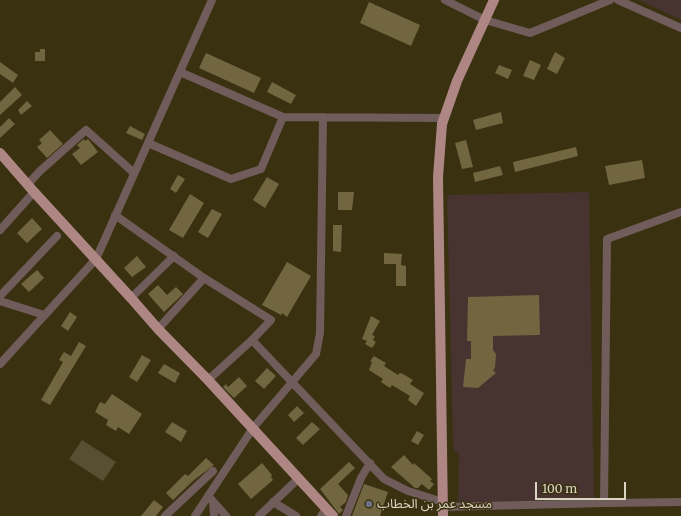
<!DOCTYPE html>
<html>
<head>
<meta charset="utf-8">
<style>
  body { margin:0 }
  #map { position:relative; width:681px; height:516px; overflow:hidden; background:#3a3111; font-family:Merriweather,serif }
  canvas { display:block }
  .scale { position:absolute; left:535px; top:482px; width:91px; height:18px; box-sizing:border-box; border:2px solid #dad4c3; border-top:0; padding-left:5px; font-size:12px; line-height:14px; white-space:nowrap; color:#dad4c3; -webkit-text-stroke:3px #3a3111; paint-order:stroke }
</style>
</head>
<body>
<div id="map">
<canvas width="681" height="516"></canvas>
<div class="scale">100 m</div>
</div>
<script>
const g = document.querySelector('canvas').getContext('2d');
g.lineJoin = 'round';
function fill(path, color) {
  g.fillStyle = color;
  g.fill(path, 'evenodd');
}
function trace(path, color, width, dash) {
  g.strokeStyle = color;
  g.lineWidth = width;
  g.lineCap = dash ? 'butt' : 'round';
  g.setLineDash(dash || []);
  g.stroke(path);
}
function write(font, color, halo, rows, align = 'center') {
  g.font = font + ' Merriweather,"Noto Sans Arabic",serif';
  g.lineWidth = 3;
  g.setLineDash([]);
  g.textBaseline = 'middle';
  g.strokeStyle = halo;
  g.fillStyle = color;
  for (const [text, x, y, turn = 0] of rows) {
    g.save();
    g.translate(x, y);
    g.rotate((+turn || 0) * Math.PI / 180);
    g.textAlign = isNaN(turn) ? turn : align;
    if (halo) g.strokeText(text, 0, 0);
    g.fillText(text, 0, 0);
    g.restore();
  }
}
fill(new Path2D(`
  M639,0H681V20Z
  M589,192L594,499L458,503L459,453L455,452L453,442L447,195Z`), '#47332f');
fill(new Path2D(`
  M82,440L116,462L103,481L69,459Z`), '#574f31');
fill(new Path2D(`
  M369,2L420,25L411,46L360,23Z
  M40,49H45V61H35V52H40Z
  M555,52L565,58L557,74L547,69Z
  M206,53L261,78L254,93L199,68Z
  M530,60L541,65L534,80L523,76Z
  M0,62L18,75L13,83L0,74Z
  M499,65L512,70L508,79L495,73Z
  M272,82L296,95L291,104L267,92Z
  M15,87L22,95L0,115V102Z
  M27,101L32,106L21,115L18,110Z
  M501,112L503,123L476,130L473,120Z
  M9,118L15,124L0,138V127Z
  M130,126L145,134L142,140L126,133Z
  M50,130L63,144L47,158L37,147L42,143L39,140Z
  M84,139L85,141L88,139L98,152L81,165L72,154L80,148L77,145Z
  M466,140L473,167L462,169L455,143Z
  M576,147L578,156L515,172L513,162Z
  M642,160L645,178L609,185L605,166Z
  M500,166L503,175L475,182L473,173Z
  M178,175L185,179L176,193L170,189Z
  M267,177L279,184L265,208L253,200Z
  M338,192H354L352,210H338Z
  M190,194L204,203L183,238L169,230Z
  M212,209L222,214L208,238L198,232Z
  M32,218L42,229L27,243L17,233Z
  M333,225H342L341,252L333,251Z
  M384,253L402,254L401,265L406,266V286H396V264H384Z
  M137,256L146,267L132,277L124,268Z
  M287,262L311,276L287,317L282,313L281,315L262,305Z
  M37,270L44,278L29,292L21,284Z
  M158,285L167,295L176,287L183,294L164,312L148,294Z
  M539,295L540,335L493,336V350L496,354L495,368L493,370L496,373L478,388L463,387L466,359H471V341H467L468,297Z
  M70,312L77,317L68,331L61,326Z
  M371,316L380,321L372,335L375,336L373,340L376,342L372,348L365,344L367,341L362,339Z
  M79,342L86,346L50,405L41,400L63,362L59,360L64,352L71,356Z
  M142,355L151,360L137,382L129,377Z
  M374,356L386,363L384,366L398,375L400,373L403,374L413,380L410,384L424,393L416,406L408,400L410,396L392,385L390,388L381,382L383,379L369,370L372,362L370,361Z
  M164,364L180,373L175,383L158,373Z
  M267,368L276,376L264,389L255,381Z
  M239,377L247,386L234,398L223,387L226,384L228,387Z
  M112,394L142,414L129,434L118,427L116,431L106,425L108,420L95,412L100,402L105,404Z
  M297,406L304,413L294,422L288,415Z
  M172,422L187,431L181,442L165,432Z
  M312,422L320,429L303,445L296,438Z
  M417,431L424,435L418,445L411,441Z
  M404,455L413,465L414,463L432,479L430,481L434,484L429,490L422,484L418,488H415L391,467Z
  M206,458L214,465L194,480L173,500L166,493L185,474L188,476Z
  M349,462L355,468L338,484L348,495L346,502L340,507L343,510L339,514L320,489Z
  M262,463L272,475L271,477L273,480L251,499L238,484Z
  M364,484L388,492L380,516H352Z
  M154,500L163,507L156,516H141Z`), '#716640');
trace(new Path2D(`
  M445,0L485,20L530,33L610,0
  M618,0L681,28
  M180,72L283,117L444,118
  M148,143L231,179L261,169L283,117
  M27,185L40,171L86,130L134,173
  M115,215L204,278L271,320L252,340L208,380
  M0,230L34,192
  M0,296L57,236
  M131,298L174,256
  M0,301L44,315
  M158,329L204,278
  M252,340L384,479L408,491L443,502
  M0,364L96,259L212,0
  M208,496L226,516
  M213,502L214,516
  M273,502L296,516
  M604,503L681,502
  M443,507L604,503L607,239L681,212
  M165,516L213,471
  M195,516L253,428L316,354L320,333L323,117
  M259,516L299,478
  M321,516L326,509
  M346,516L361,478L370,463`), '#705d5b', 8);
trace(new Path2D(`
  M0,153L34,192L131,298L158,329L208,380L333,516
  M443,516L438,177L442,124L457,81L494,0`), '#ae8784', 10);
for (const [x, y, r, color] of [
  [369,504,4,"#6b7280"]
]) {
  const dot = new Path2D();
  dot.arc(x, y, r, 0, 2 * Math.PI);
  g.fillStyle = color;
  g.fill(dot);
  trace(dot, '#3a3111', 1.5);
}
write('13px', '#dad4c3', '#3a3111', [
  ["مسجد عمر بن الخطاب",377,504]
], 'left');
</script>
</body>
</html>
